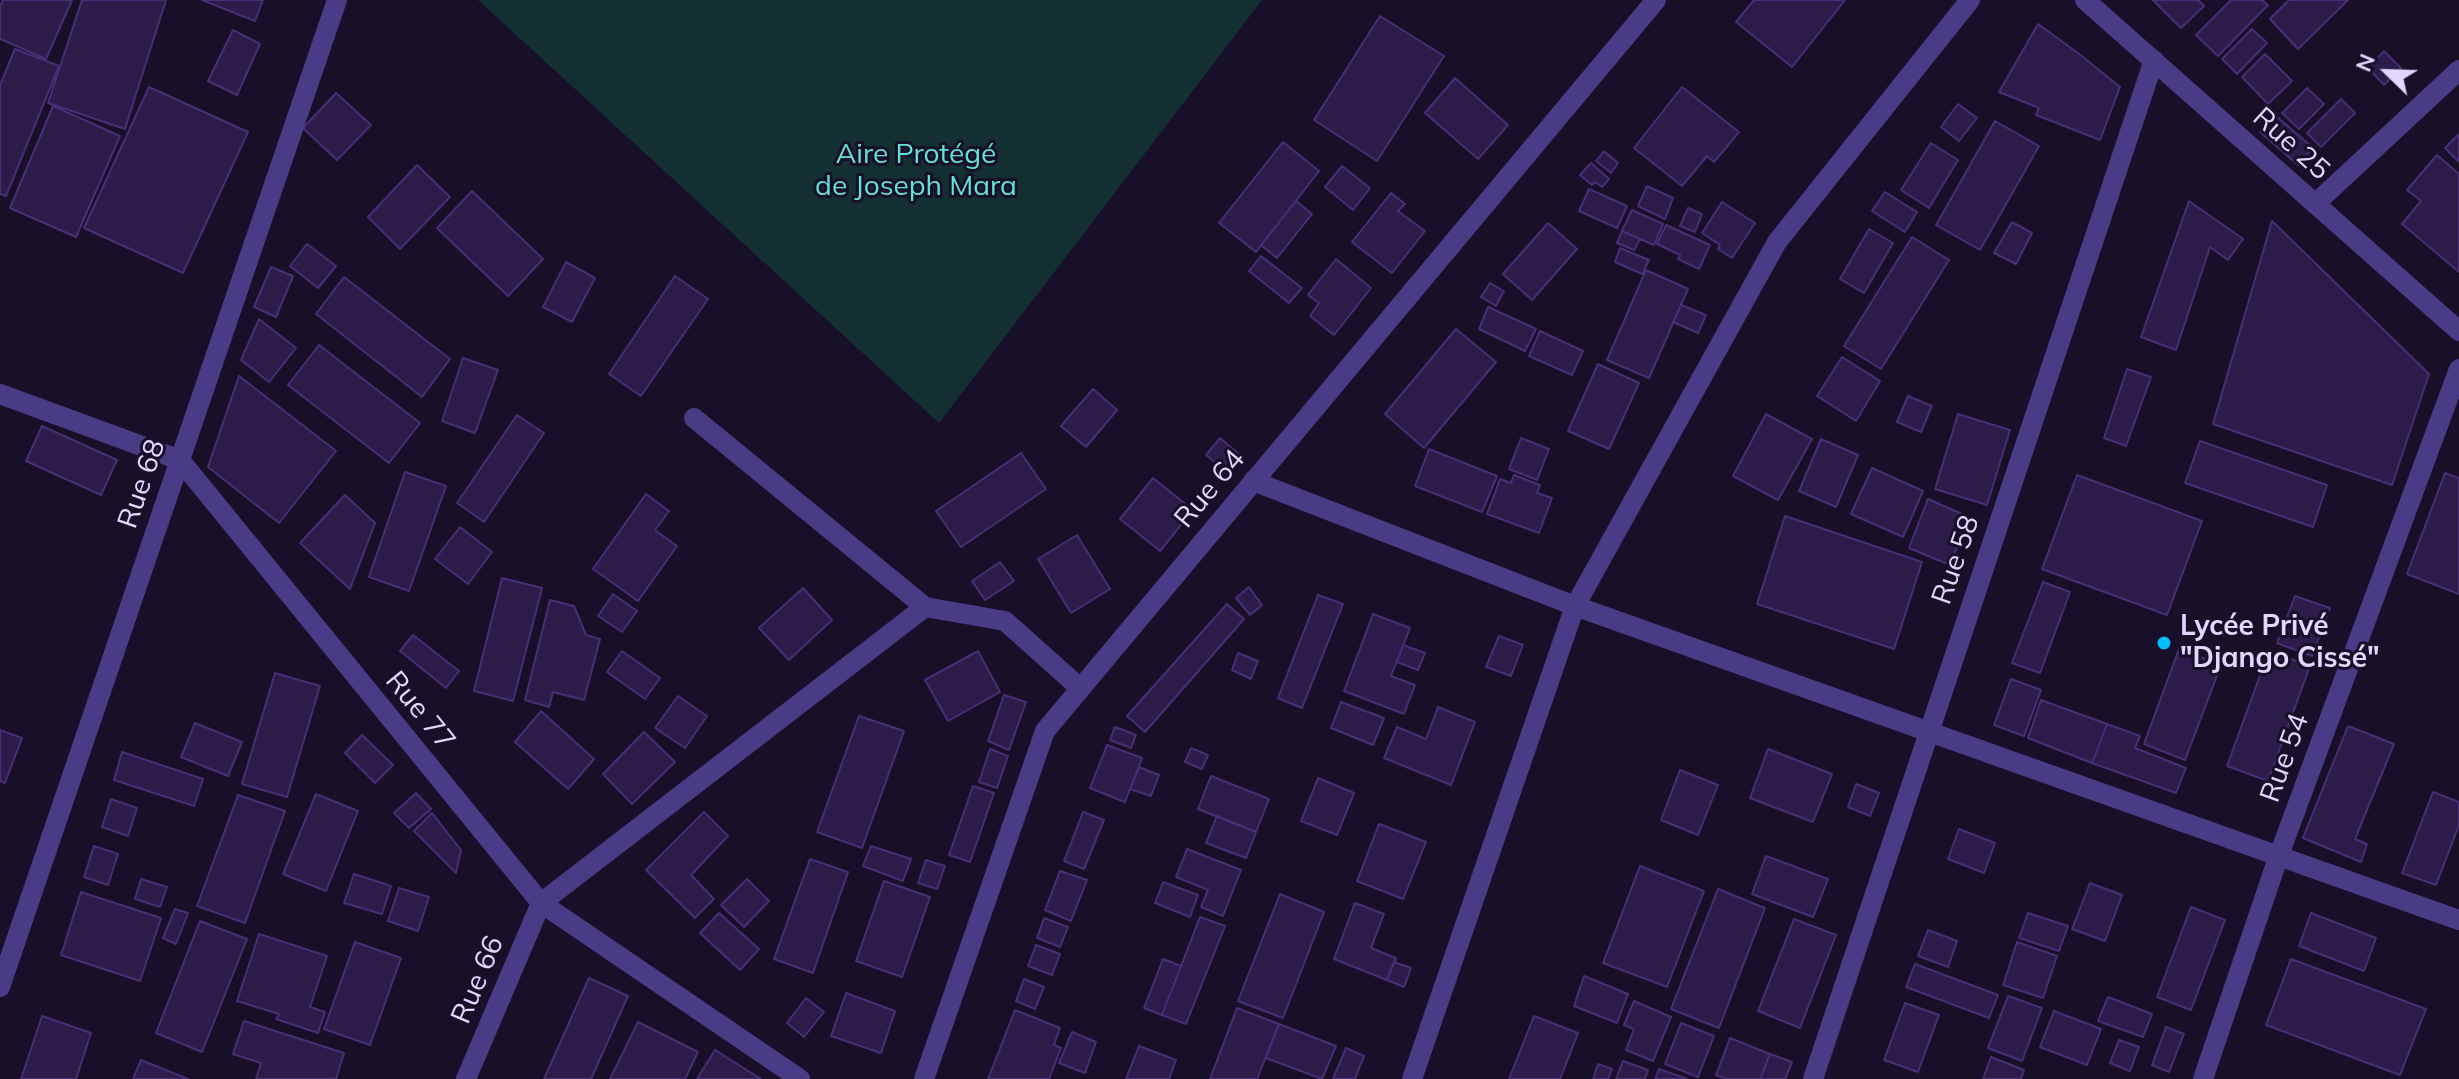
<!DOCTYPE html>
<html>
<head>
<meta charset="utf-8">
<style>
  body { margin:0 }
  #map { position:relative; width:2459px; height:1079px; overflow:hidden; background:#181028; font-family:Mulish,sans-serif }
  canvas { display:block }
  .north { position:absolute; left:2347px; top:32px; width:80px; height:80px; -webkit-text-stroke:6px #181028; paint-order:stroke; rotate:293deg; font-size:22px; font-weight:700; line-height:32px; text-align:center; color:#e2d7ff }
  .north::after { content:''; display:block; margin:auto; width:28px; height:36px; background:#e2d7ff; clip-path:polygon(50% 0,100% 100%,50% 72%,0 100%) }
</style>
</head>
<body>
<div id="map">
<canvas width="2459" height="1079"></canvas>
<div class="north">N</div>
</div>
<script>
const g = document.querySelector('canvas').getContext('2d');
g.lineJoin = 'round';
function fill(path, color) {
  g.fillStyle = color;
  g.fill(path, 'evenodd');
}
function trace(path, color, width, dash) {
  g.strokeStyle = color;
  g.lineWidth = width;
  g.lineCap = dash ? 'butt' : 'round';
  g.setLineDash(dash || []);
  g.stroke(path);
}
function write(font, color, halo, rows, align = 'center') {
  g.font = font + ' Mulish,sans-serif';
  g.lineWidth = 6;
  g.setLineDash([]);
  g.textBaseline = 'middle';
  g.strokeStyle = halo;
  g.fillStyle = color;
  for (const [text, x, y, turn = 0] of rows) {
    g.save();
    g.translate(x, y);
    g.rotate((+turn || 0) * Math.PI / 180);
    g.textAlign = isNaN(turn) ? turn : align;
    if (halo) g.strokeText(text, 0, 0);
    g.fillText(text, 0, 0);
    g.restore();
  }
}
fill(new Path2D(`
  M478,0H1262L939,423Z`), '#132f32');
const building = new Path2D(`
  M3,0H72L46,59L0,39V7Z
  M82,0H166L125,129L48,103Z
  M202,0H263L255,21Z
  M1754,0H1845L1792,67L1736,22Z
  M2153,0H2198L2204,6L2181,28Z
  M2231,0H2262L2268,5L2218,56L2196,35Z
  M2289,0H2348L2298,49L2270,19Z
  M1380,16L1444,56L1377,161L1314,120Z
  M2038,24L2078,53L2120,87L2100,140L2036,115L2039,108L1999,92Z
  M2252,29L2267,43L2237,74L2222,59Z
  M233,30L260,44L237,95L208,81Z
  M15,49L59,66L6,196L0,194V85Z
  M2384,51L2401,68L2384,85L2368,68Z
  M2265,54L2292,81L2268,104L2242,77Z
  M1455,78L1508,125L1478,159L1425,113Z
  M149,87L248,132L183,273L84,228Z
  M1682,87L1739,132L1714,162L1707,156L1682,186L1634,148Z
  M2307,88L2324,104L2299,129L2282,113Z
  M336,93L371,125L337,160L303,128Z
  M2341,99L2355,113L2321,147L2307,133Z
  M1958,104L1977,118L1959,141L1941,127Z
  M53,106L120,136L76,237L10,208Z
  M2275,115L2313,148L2298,165L2260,132Z
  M1995,121L2039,146L1980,250L1936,225Z
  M2459,134V162L2445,148Z
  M1283,142L1319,171L1256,252L1219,223Z
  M1931,143L1958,160L1929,208L1901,190Z
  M1604,151L1618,163L1611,173L1596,161Z
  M2437,155L2459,174V272L2402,224L2421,201L2407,190Z
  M1591,163L1609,179L1602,187L1595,182L1592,185L1580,175Z
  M417,165L450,197L400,249L368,217Z
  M1342,166L1370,188L1353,210L1325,187Z
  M1647,186L1673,198L1665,219L1638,206Z
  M1589,189L1627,206L1617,228L1579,211Z
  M472,191L543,259L508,296L437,228Z
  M1885,192L1917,212L1905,232L1872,211Z
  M1391,193L1405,204L1398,211L1425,231L1392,273L1352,242Z
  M1296,201L1312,214L1277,258L1261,245Z
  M2189,201L2243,239L2228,260L2210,247L2176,350L2141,337Z
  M1722,202L1755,223L1732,258L1718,249L1720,245L1702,233Z
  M1688,208L1702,214L1695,232L1680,226Z
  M1632,210L1663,224L1654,245L1622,231Z
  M2272,221L2429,374L2392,485L2213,424Z
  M2012,222L2032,233L2016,264L1994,253Z
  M1548,223L1577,249L1532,300L1503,274Z
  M1666,225L1710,245L1699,269L1678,259L1680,255L1657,244Z
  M1869,229L1893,243L1864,293L1840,279Z
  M1622,231L1640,239L1634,250L1617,243Z
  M1912,237L1949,260L1881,369L1844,346Z
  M307,244L336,266L318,288L290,266Z
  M1620,248L1649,260L1642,274L1615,262Z
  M1261,256L1302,288L1289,303L1249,271Z
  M1336,259L1371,288L1334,335L1310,316L1319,303L1308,295Z
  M566,262L595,278L572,322L543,307Z
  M271,267L293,276L276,317L254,307Z
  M1646,270L1688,289L1649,378L1607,360Z
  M675,276L708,299L641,396L609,374Z
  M344,277L450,359L422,397L316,314Z
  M1490,283L1504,291L1496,306L1481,297Z
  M1681,305L1706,315L1698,333L1673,322Z
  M1488,307L1536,329L1525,351L1479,329Z
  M259,319L296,348L269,382L241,360Z
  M1456,329L1496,362L1424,448L1385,414Z
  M1540,331L1583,351L1572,375L1529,356Z
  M319,345L420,423L389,463L288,385Z
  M1842,357L1880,381L1856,421L1817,396Z
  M463,358L498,370L475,433L442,421Z
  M1598,364L1639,383L1609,449L1568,431Z
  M2127,369L2151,377L2126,446L2104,438Z
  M239,376L336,451L279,523L208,467Z
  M1093,389L1117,410L1086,447L1061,426Z
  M1908,396L1932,406L1921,432L1897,422Z
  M1766,414L1812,439L1778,500L1733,476Z
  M1958,414L2010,430L1987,505L1935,489Z
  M517,415L544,433L484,522L457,503Z
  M42,426L117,460L101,495L26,461Z
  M1220,438L1240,455L1226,472L1206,455Z
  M1521,438L1549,449L1537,480L1509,469Z
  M1821,439L1858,455L1836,507L1799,491Z
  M2200,441L2327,485L2313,527L2185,483Z
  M1429,449L1497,476L1482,512L1415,486Z
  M1021,453L1046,489L961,547L936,511Z
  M1872,468L1923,491L1903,537L1851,514Z
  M405,472L446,486L409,591L369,577Z
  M2445,473L2459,478V594L2407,574Z
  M1514,475L1540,485L1537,493L1552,498L1539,533L1487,514L1500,479L1511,483Z
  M2077,475L2202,521L2167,615L2042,569Z
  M1153,478L1193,510L1160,551L1120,519Z
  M646,494L669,511L655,530L677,546L638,601L593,569Z
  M345,495L375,523L350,589L300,543Z
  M1928,499L1969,517L1950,565L1909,548Z
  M1785,516L1922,562L1894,649L1757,604Z
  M460,527L492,552L468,584L435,559Z
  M1077,535L1110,589L1071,613L1038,559Z
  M1000,562L1014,581L985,600L972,581Z
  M502,578L542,588L513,701L474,691Z
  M2043,582L2070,592L2040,673L2012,663Z
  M1249,587L1262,605L1250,615L1236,598Z
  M803,588L832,620L789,660L759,628Z
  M613,594L637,611L622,632L598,616Z
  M1318,595L1343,604L1302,708L1278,698Z
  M2295,596L2330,608L2312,656L2277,643Z
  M550,600L574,606L586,635L600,639L584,700L553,692L549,707L525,700Z
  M1227,604L1244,619L1145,732L1127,716Z
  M1373,614L1410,628L1391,676L1415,685L1404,714L1344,691Z
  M413,635L459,671L446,688L400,651Z
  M1499,636L1523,645L1511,676L1486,667Z
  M1403,645L1425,653L1418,670L1397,662Z
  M2179,649L2221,665L2185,760L2144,744Z
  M622,651L660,678L645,699L607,672Z
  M978,651L1000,692L948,721L925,680Z
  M2269,651L2310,666L2268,781L2227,766Z
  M1238,653L1258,661L1251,679L1232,670Z
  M275,673L320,686L287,797L242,784Z
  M2011,679L2041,690L2024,736L1994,725Z
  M1004,695L1026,702L1009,750L988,741Z
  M678,696L707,716L685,748L655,728Z
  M2041,700L2107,724L2092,763L2028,738Z
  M1341,702L1384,718L1373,745L1331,728Z
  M1438,707L1475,722L1451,785L1384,758L1397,727L1426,739Z
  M541,711L594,759L568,789L515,742Z
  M859,716L904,731L862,848L817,832Z
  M195,723L242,742L228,776L181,757Z
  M2107,724L2140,736L2135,748L2186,768L2176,793L2092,763Z
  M2348,726L2394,744L2355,839L2367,844L2361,862L2303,838Z
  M1115,727L1136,735L1131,748L1110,740Z
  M0,730L22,738L5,783L0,781Z
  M644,732L675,762L632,804L603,774Z
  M362,735L393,765L375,783L345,753Z
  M1107,745L1142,758L1125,802L1090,788Z
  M1191,748L1208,755L1202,769L1185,762Z
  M990,749L1008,756L997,788L979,782Z
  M1768,749L1832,774L1813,822L1750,798Z
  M122,752L203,779L194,806L114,780Z
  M1139,767L1159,775L1151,796L1130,789Z
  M1680,770L1718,785L1698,835L1661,820Z
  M1211,776L1269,799L1256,832L1198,809Z
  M1318,778L1354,793L1337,835L1301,821Z
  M1856,784L1879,793L1870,816L1848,807Z
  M973,786L994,793L970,862L949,855Z
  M2433,792L2459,802V825L2436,885L2402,873Z
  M416,793L431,809L409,828L394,813Z
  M316,794L358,811L326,891L283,874Z
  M238,795L285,811L245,923L197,906Z
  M111,799L137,808L128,836L102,827Z
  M704,812L728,836L691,875L714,899L695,918L646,870Z
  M1083,812L1104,820L1084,869L1064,861Z
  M432,813L461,850L456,873L414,831Z
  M1217,816L1256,832L1246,858L1206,843Z
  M1379,824L1426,842L1403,899L1357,881Z
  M1959,829L1995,843L1984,873L1948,859Z
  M94,846L118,854L108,885L84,877Z
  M871,846L911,859L903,881L863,866Z
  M1187,849L1241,870L1223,916L1201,907L1208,890L1176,877Z
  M1766,856L1828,879L1813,917L1752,894Z
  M810,859L848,872L813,973L774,959Z
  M926,860L945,866L937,889L918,883Z
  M1640,866L1704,891L1667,987L1603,963Z
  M1060,871L1087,880L1071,921L1045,910Z
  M354,874L391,886L382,914L344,903Z
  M141,879L167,887L160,907L135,899Z
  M747,879L769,901L744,927L721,905Z
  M884,881L930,897L902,977L856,961Z
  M1163,882L1198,895L1190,917L1155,903Z
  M2090,883L2122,895L2105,941L2072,929Z
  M399,888L429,897L418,931L388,921Z
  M1718,889L1765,908L1719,1028L1671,1009Z
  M81,892L161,918L140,981L61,955Z
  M1280,894L1324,912L1283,1018L1238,1001Z
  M1355,903L1384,914L1371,948L1396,958L1387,980L1334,959Z
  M2191,907L2225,920L2191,1010L2157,997Z
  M175,909L188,913L176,944L163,938Z
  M719,913L759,949L740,970L700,933Z
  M2028,913L2068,926L2059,951L2019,938Z
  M2311,913L2376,938L2364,971L2299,946Z
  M1200,917L1225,926L1186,1024L1162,1015Z
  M1044,918L1068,927L1060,947L1037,938Z
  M1794,919L1836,935L1800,1028L1758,1011Z
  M200,921L247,939L202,1052L156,1033Z
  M1928,930L1957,941L1948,967L1918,956Z
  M259,934L327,956L310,1007L325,1012L318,1033L276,1019L279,1014L237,1001Z
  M355,942L401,958L370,1045L324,1029Z
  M2017,942L2057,956L2043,998L2003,985Z
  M1036,945L1060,954L1052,975L1028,966Z
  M1163,959L1181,966L1162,1015L1144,1008Z
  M2291,959L2426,1009L2400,1075L2266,1025Z
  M1394,962L1411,968L1404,987L1387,980Z
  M1915,964L1998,995L1989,1018L1906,987Z
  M1584,976L1628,994L1617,1023L1574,1006Z
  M589,978L628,996L591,1079H544Z
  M1024,979L1044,987L1035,1009L1016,1001Z
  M846,993L895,1011L881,1053L831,1036Z
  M2008,996L2042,1008L2022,1061L1988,1048Z
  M2108,997L2152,1014L2143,1037L2098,1021Z
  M806,998L824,1012L804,1037L787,1023Z
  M1634,1001L1671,1017L1653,1061L1626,1050L1634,1029L1624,1025Z
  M1905,1003L1939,1015L1918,1072L1884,1060Z
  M1237,1008L1279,1024L1257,1079H1210Z
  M1015,1010L1060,1028L1054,1045L1061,1048L1049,1079H988Z
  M2054,1011L2101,1029L2087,1065L2040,1047Z
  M42,1016L91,1033L76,1079H21Z
  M1534,1016L1578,1033L1560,1079H1509Z
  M244,1021L344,1053L336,1079H256L261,1063L233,1054Z
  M638,1022L698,1052L685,1079H610Z
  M1681,1023L1714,1036L1698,1077L1665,1064Z
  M1279,1024L1336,1046L1322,1079L1266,1058Z
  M2166,1027L2184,1034L2169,1072L2152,1065Z
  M1072,1032L1096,1042L1085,1073L1059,1063Z
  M1730,1038L1770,1054L1760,1079H1726L1716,1075Z
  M2119,1040L2139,1047L2130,1071L2110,1063Z
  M1139,1046L1176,1060L1169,1079H1126Z
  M1346,1048L1364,1056L1355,1079H1333Z
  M715,1050L761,1079H697Z
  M1770,1054L1792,1062L1785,1079H1760Z
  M1991,1057L2024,1070L2021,1079H1983Z
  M141,1060L188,1079H133Z
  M1623,1061L1648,1070L1645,1079H1616Z
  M1598,1064L1612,1069L1608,1079H1593Z
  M1659,1069L1687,1079H1655Z`);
fill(building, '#2c1c49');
trace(building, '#472e75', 2);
trace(new Path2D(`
  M2315,204L2459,70
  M0,394L180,460L541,903L800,1079
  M694,418L925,607L1005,621L1080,688
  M1253,481L1575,606L2459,920
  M0,987L337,0
  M466,1079L541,903L925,607
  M924,1079L1045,731L1656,0
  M1412,1079L1575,606L1777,242L1970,0
  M1813,1079L2154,60
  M2203,1079L2279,855L2459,369`), '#4a3b87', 20);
trace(new Path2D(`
  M2085,0L2459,331`), '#4a3b87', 20);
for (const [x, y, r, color] of [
  [2164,643,8,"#03beff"]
]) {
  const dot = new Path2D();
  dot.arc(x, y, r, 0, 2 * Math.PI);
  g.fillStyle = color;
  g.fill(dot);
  trace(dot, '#181028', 3);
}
write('28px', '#e2d7ff', '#181028', [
  ["Rue 25",2291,144,42],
  ["Rue 68",142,484,-71],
  ["Rue 64",1210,489,-50],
  ["Rue 58",1956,560,-71],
  ["Rue 77",420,711,51],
  ["Rue 54",2285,758,-70],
  ["Rue 66",478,980,-67]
]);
write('28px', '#62e1d5', '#181028', [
  ["Aire Protégé",916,155],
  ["de Joseph Mara",916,187]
]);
write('bold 28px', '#e2d7ff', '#181028', [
  ["Lycée Privé",2180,627],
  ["\"Django Cissé\"",2180,659]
], 'left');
</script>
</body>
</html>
